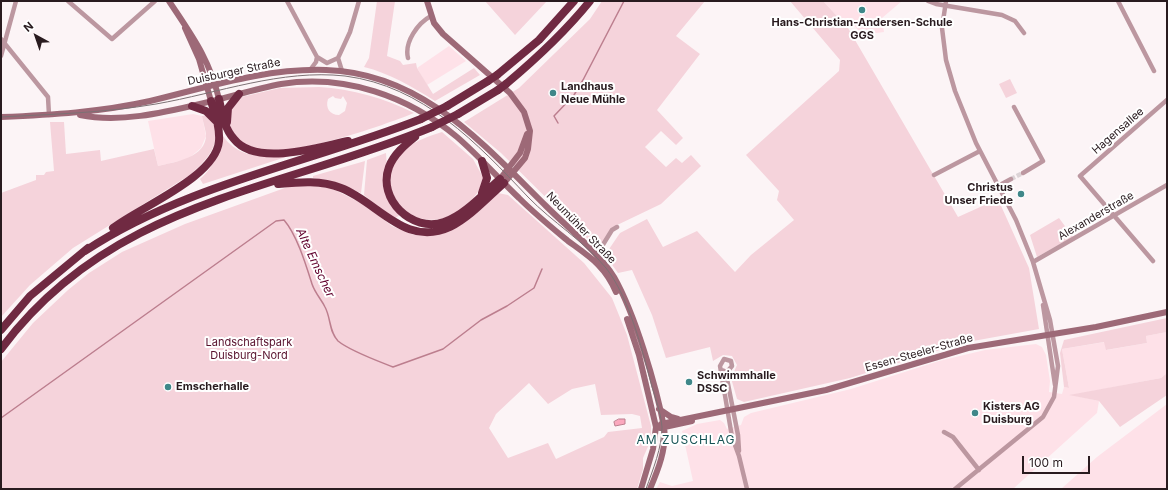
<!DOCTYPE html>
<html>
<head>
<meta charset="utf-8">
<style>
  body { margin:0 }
  #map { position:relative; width:1168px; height:490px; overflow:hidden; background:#fcf4f6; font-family:Inter,sans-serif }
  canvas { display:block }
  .frame { position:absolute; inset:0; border:2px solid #291b1f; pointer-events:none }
  .north { position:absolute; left:16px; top:16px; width:40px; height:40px; -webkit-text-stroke:3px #fff; paint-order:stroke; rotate:320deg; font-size:11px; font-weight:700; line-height:16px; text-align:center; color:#291b1f }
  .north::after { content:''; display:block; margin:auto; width:14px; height:18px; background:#291b1f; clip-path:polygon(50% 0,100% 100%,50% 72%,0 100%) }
  .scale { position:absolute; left:1022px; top:456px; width:68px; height:18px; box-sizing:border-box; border:2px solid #291b1f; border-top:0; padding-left:5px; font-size:12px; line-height:14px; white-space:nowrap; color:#291b1f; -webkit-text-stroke:3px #fff; paint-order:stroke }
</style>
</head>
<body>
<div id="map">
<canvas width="1168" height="490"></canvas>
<div class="frame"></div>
<div class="north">N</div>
<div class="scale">100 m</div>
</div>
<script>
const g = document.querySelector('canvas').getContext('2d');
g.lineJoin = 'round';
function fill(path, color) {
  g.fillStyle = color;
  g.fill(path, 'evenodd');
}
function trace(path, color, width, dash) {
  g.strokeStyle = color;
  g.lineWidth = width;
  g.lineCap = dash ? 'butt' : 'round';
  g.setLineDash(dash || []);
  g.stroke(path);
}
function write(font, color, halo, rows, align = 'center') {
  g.font = font + ' Inter,sans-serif';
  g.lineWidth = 4;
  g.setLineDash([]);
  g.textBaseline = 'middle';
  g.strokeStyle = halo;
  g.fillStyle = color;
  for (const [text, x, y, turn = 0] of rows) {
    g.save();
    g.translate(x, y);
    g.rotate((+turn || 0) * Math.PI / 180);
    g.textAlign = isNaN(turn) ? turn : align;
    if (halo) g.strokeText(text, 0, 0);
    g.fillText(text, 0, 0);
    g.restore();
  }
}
fill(new Path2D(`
  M823,1H902L882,18L884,32L862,35L853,24L848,28Z
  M449,46L466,61L427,85L417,68Z
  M193,114L202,116L206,136L201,148L188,159L158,166L148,121Z
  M1167,332V373L1161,378L1072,395L1099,401L1097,413L1013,489H656L660,482L672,486L693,481L682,431L697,424L720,420L724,423L727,429L741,425L744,417L751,413L851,389L939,361L985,350L1036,344L1042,347L1046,355L1050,381L1049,392L1062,394L1064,387L1069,388L1062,349L1105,342L1107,350L1147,343L1146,336Z
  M1167,404V489H1061L1097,457Z`), '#fee1e8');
fill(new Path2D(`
  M377,1H395L387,56L400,61L403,65L416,63L417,68L433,94L474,68L480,75L435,101C413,87 389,73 364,67L369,58Z
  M485,1H547L515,35Z
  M602,1H705L676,36L700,54L657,110L683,138L676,145L661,131L645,147L666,167L676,158L682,163L691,155L701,166L661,204L613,227L598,249L501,153L464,122L519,88L590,19Z
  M790,1H823L848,28L958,217L998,199L1029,268L1039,329L962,343L850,378L744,402L737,399L731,378L737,365L732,356L723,355L713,361L710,347L666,358L652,315L632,270L618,273L605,255L620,233L647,219L663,247L697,231L735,272L751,255L794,220L777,200L779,191L746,155L839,71L840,60Z
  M1010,79L1017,93L1006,98L999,84Z
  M319,87C352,89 385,98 414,113C382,126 276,164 245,146C241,144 238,137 235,134C225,122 230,111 237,98L280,88ZM333,96L335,98L341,99L343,96L347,103L345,111L339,115C330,115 325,108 328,99Z
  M209,115C225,141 209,158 190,175L73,248L30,285L1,317V193L36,180V175H44L46,172L54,171L50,122H64L66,154L100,150L101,161L154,149L158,166C174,162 207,158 206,134C205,128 203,122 202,116Z
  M442,132L473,159L484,179C479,193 471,203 458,211C413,242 365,184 406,149C416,140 430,136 442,132Z
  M223,136C240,160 266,157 292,155L203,184L200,179C214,167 218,154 223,136Z
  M386,153L389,201L400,215L394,219L364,195L367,160Z
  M365,161L361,193L333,182L313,178V176Z
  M293,185H305L331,188L365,205L392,226L414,235H428L498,193L508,195L584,263L612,298L627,335L651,426V437H649L650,442L643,458V469L637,489H1V362L33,323L68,290L89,273L122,252L185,224ZM529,383L548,404L572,389L595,384L601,415L632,414L640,416L642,428L608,432L604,437L556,459L548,443L508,458L489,428L496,414Z
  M1059,218L1073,237L1037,257L1030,235Z
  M1167,318V332L1146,336L1147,343L1106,350L1104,342L1062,349L1069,388L1064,387L1060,353L1064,340Z
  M1167,373V395L1120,427L1099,401L1069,395L1161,378Z`), '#f5d3db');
const water = new Path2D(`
  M619,419H625V424L615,426L614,422Z`);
fill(water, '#fba8be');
trace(water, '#bc7e8e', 1);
trace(new Path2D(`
  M558,123L554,116L574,95L583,80L624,1
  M1,418L276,221L284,220C297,235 306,265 312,284C315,293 321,299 325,307C331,318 329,332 338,341C350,351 378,361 393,367L443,349L481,320L507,306L534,288L542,269`), '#bc7e8e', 1.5);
trace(new Path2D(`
  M1011,179L1023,173`), '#dcd3d6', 4.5, [4.5, 2]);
trace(new Path2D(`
  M68,1L112,39L155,1
  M287,1L317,57L327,63L338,58
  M928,1L936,4L1002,15L1015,21L1024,33
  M946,1L942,28L946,60L955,91L976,143L1016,220L1033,262L1050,320L1058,366L1054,397L1043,417L955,489
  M1118,1L1154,71
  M1,39L48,97L49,115
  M1,56L16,1
  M408,58C404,42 418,23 431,16
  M310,70L316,62L317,57
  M342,71L338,58L350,32L359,1
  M1014,107L1043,161L1023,173
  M934,175L980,151
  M998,186L1011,179
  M596,256L612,230L617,227
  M1153,261L1080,176L1167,100
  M1033,262L1167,185
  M1043,305L1055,385
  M721,370L727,372L732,366L731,361L724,359L720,366L732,437L739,456L747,489
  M727,372V379L738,435L739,451
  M944,432L953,437L979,470`), '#bc97a0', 4.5);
trace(new Path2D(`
  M169,1C192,36 209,58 219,99
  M427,1L434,23L443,34L510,93L524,112L530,131L528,149L525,158L504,183
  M185,28L199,59L211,101
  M80,115C119,123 162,113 200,104C227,98 254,89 281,84C345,74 408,96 457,137C479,156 498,178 519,198C535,214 551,227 568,241C590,257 605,266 616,292
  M1,117C51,115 101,112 150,101C208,87 266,68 326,70C422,73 483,144 546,206C567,227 599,253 614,277C635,314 656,385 664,427C667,448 658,470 650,489
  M500,179L520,153L527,134
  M627,319L639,355L656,427L653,449L641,489
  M659,409L671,417L678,419
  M661,424L826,390L968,348L1096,327L1167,312
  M660,428L692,421`), '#9d6977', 6);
trace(new Path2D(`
  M497,75L539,40L574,1
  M506,84C537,58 565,32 590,1
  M219,99C222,113 224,128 234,139C256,167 318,147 348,141
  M192,106L206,111L216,121
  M447,106L488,81
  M458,114L498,90
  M227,122L228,108L239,94
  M415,137C405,145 394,154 389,167C377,199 412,233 444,222C465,215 484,193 500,179
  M278,184C300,182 321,180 341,188C378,202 405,248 450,227C470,217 487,198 504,183
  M482,193L487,178L482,161
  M113,228C140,207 216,177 219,141C220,127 215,114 211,101
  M85,251C187,184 309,163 421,119
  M1,330L30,296L88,248
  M1,349C111,201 275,192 432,127`), '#702a42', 8);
trace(new Path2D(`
  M1,117C54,114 104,113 156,104C219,93 281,69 345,76C423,86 477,143 528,197C552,222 584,241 606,268C629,297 643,352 652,387C656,400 661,414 662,427C662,448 653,469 646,489`), '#7c7174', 1);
trace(new Path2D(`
  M488,81L497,75
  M498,90L506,84
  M421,119L447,106
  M432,127L458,114`), '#702a42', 8);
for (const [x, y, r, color] of [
  [862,10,4,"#3f8789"],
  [553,93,4,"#3f8789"],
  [1021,194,4,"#3f8789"],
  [689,382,4,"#3f8789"],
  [168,387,4,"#3f8789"],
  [975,413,4,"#3f8789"]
]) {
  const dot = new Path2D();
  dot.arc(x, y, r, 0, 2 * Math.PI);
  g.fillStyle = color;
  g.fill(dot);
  trace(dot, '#fff', 1.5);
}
write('bold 11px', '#291b1f', '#fff', [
  ["Hans-Christian-Andersen-Schule",862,23,"center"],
  ["GGS",862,36,"center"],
  ["Landhaus",561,87],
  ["Neue Mühle",561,100],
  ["Christus",1013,188,"right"],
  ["Unser Friede",1013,201,"right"],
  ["Schwimmhalle",697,376],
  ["DSSC",697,389],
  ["Emscherhalle",176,387],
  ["Kisters AG",983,407],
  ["Duisburg",983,420]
], 'left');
write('11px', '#291b1f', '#fff', [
  ["Duisburger Straße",234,72,-12],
  ["Hagensallee",1118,131,-41],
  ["Alexanderstraße",1096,216,-30],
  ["Neumühler Straße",581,228,46],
  ["Essen-Steeler-Straße",919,353,-16]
]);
write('11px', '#58112d', '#fff', [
  ["Landschaftspark",249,343],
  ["Duisburg-Nord",249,356]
]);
write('italic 12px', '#61002d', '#fff', [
  ["Alte Emscher",315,263,65]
]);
g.letterSpacing = '1px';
write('12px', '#155254', '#fff', [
  ["AM ZUSCHLAG",686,440]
]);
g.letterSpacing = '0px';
</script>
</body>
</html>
